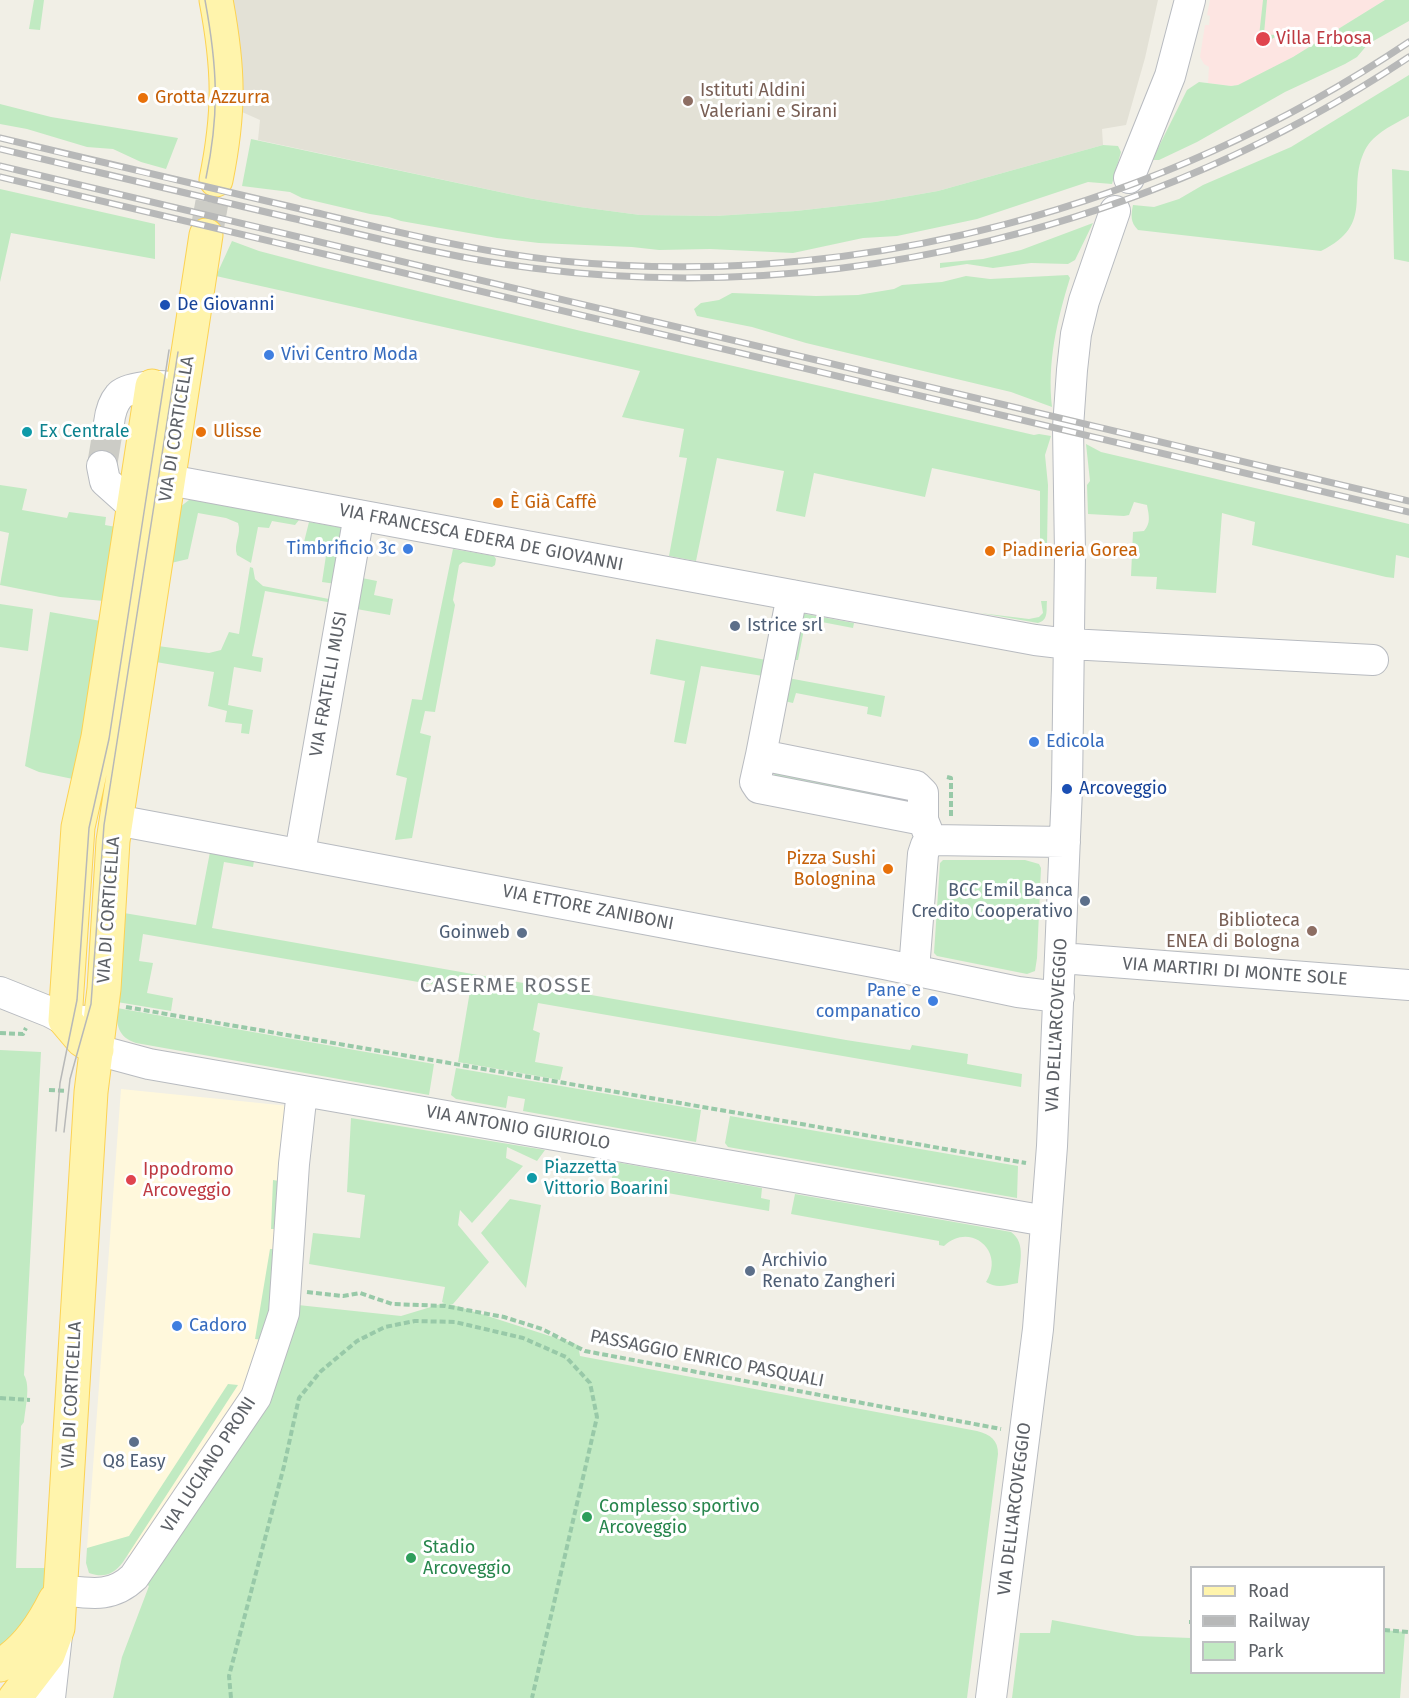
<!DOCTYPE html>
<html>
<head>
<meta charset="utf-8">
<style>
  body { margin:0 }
  #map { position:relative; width:1409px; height:1698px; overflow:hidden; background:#f1efe6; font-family:"Fira Sans",sans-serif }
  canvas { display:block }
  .legend { position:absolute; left:1190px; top:1566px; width:195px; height:108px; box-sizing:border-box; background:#fff; border:2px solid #bec0c2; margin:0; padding:8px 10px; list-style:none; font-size:18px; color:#5d6167 }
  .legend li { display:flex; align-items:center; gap:12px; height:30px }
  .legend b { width:30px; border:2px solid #bec0c2 }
</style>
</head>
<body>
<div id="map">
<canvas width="1409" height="1698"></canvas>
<ul class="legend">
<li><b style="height:8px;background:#fff4ac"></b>Road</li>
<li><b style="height:8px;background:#b7b8b8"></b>Railway</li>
<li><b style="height:16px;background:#c1eac2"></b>Park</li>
</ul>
</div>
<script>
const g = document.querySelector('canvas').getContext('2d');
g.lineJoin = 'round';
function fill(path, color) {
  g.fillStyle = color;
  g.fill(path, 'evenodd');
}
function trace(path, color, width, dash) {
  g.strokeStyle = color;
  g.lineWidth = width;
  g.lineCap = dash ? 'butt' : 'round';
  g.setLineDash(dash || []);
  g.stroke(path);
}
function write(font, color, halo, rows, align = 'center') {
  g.font = font + ' "Fira Sans",sans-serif';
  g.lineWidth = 6;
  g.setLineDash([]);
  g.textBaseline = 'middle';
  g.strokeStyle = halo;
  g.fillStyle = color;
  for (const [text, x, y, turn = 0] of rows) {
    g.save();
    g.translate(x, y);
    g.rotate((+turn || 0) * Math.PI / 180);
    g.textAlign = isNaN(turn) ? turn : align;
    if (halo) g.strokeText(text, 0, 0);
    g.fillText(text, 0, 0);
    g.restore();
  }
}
fill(new Path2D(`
  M121,1089L309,1108L298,1305L141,1580L128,1554L87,1548Z`), '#fff8dc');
fill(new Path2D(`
  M231,0H1158L1145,58L1126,125L1102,129L1103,145L938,191L875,202L796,211L715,216L640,215L580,207L528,198L258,140L260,120L242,112V73Z`), '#e3e1d6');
fill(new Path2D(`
  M1210,0H1385L1293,57L1265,72L1238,85L1231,86L1208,83L1209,67L1204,64L1200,57L1205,25H1209L1210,16L1207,15Z`), '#fde5e2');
fill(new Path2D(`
  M34,0H44L40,30L29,29Z
  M1263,0H1267L1264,34L1274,35L1275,37L1261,46L1258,45Z
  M1385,0H1409V21L1368,44L1357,57L1345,64L1285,92L1197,142L1159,160H1152L1187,90L1199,82L1231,86L1238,85L1293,57Z
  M1409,75V116C1393,125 1374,133 1365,150C1345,190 1377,224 1321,251L1138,230C1130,222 1131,215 1133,205L1154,207L1179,199L1203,185L1291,147Z
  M0,104L51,117L178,138L166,169L141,162L113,149L87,147L27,129L0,124Z
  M251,139L528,198L580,207L640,215L715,216L796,211L875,202L938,191L1103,145L1118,146L1121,152L1112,184L1088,182L977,219L897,236L863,238L793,253L710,249L659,250L632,247L539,243L497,238L401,221L389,217L370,214L302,198L290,192L242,186Z
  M1392,169L1409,171V262L1394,259Z
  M0,189L155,224V259L11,233L0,282Z
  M1093,223L1075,260L1068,264L1031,263L993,268L967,264L940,268V263L983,259L1021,250Z
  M232,241L259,251L320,267L581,331L1034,435L1039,434L1051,436L1045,455L1048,485L1047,547L1041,548L1040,544V491L932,468L925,497L814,473L805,517L776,511L784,471L717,458L696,561L669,556L687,458L679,457L684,429L622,417L640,371L216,276Z
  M1068,275L1070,278C1057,320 1047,363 1052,407L1011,392L806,343L752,327L697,316L694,309L701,303L719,300L732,293L816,296L858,295L894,289L902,285L942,282L966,276L990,279Z
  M1086,444L1101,452L1409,524V558L1396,555L1394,578L1386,577L1252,545L1255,522L1222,513L1216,593L1156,589L1157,577L1131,576L1133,532L1144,531C1151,523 1149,516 1147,505L1134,502L1129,515L1124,516L1088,514L1087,485L1090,481Z
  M0,485L27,489L22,510L67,518L69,512L106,517L105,525L116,527L104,601L60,597L0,585L9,533L0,531Z
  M189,500H195L299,520L295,525L272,521L269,528L258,527L251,563L237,555C233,544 242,534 238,523L226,518L198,513L188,559L171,563L180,507Z
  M309,522L344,528L336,584L322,582L327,549L304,542Z
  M453,549L494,556L496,559L495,565L492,567L463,562L459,565L453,600L455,605L435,712L425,711L420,733L431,736L412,838L395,840L407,778L396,775L412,699L422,700Z
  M250,567L253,568L255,579L263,586L334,600L333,603L265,591L252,656L263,658L261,672L234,667L228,705L253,710L249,734L241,733L242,724L225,722L227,711L208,706L214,672L156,662L158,646L209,653L221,650L229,632L239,634Z
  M362,578L377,581L374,595L393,599L390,615L351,608Z
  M1041,601H1047C1046,610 1049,620 1038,623L980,613L1029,619L1039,617L1043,613Z
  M0,604L33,609L28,651L0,647Z
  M50,612L101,621L79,761L73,779L39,772L25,766Z
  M800,613L854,623L853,628L806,619L798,660H792Z
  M656,639L766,660L763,676L701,666L686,744L674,742L685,681L650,674Z
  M788,678L885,696L881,717L867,714L868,707L796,693L793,703L784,701Z
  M775,772L907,799L906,802L774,776Z
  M210,852L254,861L253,867L224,862L212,928L846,1040L910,1050L912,1045L968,1054L967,1064L1022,1074L1021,1087L538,1003L533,1030L540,1033L535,1062L563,1067L560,1080L458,1062L470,991L143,934L139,961L153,963L147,993L173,998L171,1011L117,1002L124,913L196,925Z
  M943,860H1025L1039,864L1041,868L1037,958L1035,971L1027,974L937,956L934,953L940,863Z
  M117,1008L434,1064L429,1095L136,1043C118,1037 116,1025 117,1008Z
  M0,1050L41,1052L24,1375C31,1386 25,1409 24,1422L21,1426L16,1568H51L44,1596L32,1614L0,1647Z
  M456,1068L701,1110L696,1142L523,1111L525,1099L508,1096L506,1108L456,1099L451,1095Z
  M730,1116L1018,1166L1017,1198L728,1147L725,1143Z
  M351,1118L545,1150L537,1161L507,1147L506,1158L523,1166L472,1223L460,1210L458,1225L489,1262L453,1304H450L578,1345L580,1356L977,1431C991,1435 998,1440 998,1454L967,1698H113L122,1657L149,1586L141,1580L298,1305L401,1316L444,1303L442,1302L445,1287L309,1264L313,1233L360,1238L365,1195L347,1192Z
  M615,1162L762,1188L761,1198L770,1200L769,1211L611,1183Z
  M273,1180L279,1181L276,1229H271Z
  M795,1194L1011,1232C1027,1243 1019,1266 1018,1283C1006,1285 997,1289 986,1282C1006,1251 970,1221 944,1246L939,1245V1241L791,1214Z
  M510,1199L541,1205L526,1288L481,1233Z
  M270,1249H275L266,1340L255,1339Z
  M228,1384L238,1385L123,1562C113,1575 104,1578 89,1573L86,1563L87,1548L129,1536Z
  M1052,1620L1137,1636L1191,1638L1192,1672H1384V1630L1405,1632L1400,1698H1012L1020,1633H1050Z`), '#c1eac2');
trace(new Path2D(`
  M102,466L109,423`), '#ccccc6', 30, [30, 15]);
trace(new Path2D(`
  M206,235L216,180`), '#ccccc6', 33, [33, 16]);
const minor = new Path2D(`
  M1129,178L1170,76L1190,0
  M109,423C110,414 113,403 119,396C126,387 164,383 174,389
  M102,466L105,481L134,507
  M169,480L1035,640L1069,644L1373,660
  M792,595L761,755L916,786L923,793V820L931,840
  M761,755L755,782L759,788L923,820
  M116,820L884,964L1018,992L1059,997
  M300,853L359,515
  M1061,958L1409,985
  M914,970L923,854L926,845L931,840L1065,842
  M0,992L50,1012L65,1020L87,1021
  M97,1050L149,1064L1046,1221
  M60,1590C89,1593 111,1599 134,1577L256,1397L284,1313L294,1164L302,1091
  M50,1698L57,1635
  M991,1698L1038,1329L1052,1146L1067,789L1070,554L1068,427L1072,370L1076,334L1084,301L1115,211`);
const major = new Path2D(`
  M216,0C229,69 230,111 216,180
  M97,1050L82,1040L65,1020L78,827L98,737L152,386
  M0,1665C25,1652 43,1624 55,1600
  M15,1698L48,1655L58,1628L91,1092L104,989L113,841L206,235`);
trace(minor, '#b8bbc0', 32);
trace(major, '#fcd253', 35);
trace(new Path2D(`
  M947,777L951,778V818
  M126,1007L1026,1163
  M0,1033L23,1034L26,1028
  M49,1090L67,1091
  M307,1292L343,1296L360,1293L392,1304L445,1306L504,1317L542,1329L585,1351L1001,1429
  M0,1398L30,1400
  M1189,1622H1192
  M1384,1630L1409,1632
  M231,1698L229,1676L284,1466L299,1398L320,1372L357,1341L385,1327L415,1321L455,1322L523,1338L566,1357L590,1383L597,1417L532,1698`), '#98c9a8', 4, [6, 3]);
trace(minor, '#fff', 30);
trace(major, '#fff4ac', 33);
trace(new Path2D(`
  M205,0C217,65 220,112 206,178
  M56,1131L60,1083L77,1000L89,828L109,739L169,350
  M64,1132L70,1079L91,1004L104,825L178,352`), '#b7b8b8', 1.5);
const rail = new Path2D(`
  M0,138C103,163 206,187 309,211C392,231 476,252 562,261C860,290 1161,208 1409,42
  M0,149C96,172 191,194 287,217C368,236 449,258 532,268C837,307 1154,227 1409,57
  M0,166L1409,501
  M0,177L1409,512`);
trace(rail, '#b7b8b8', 7);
trace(rail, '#fff', 4.5, [14]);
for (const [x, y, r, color] of [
  [1263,39,8,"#e0444e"],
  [143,98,6,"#e8710a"],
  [688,101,6,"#8d6e63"],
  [165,305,6,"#1a4fb4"],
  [269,355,6,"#3f7fe0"],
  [27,432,6,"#0f9aa8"],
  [201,432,6,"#e8710a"],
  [498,503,6,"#e8710a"],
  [408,549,6,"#3f7fe0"],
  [990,551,6,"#e8710a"],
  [735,626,6,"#5c6f8a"],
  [1034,742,6,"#3f7fe0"],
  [1067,789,6,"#1a4fb4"],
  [888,869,6,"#e8710a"],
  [1085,901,6,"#5c6f8a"],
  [1312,931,6,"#8d6e63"],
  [522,933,6,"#5c6f8a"],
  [933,1001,6,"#3f7fe0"],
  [532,1178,6,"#0f9aa8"],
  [131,1180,6,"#e0444e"],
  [750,1271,6,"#5c6f8a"],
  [177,1326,6,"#3f7fe0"],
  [134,1442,6,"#5c6f8a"],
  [587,1517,6,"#2e9e5b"],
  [411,1558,6,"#2e9e5b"]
]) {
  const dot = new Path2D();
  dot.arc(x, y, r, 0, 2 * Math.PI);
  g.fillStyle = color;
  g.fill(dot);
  trace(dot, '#fff', 2);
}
write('18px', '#be3a42', '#fff', [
  ["Villa Erbosa",1276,39],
  ["Ippodromo",143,1170],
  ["Arcoveggio",143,1191]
], 'left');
write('18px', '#785e54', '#fff', [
  ["Istituti Aldini",700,91],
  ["Valeriani e Sirani",700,112],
  ["Biblioteca",1300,921,"right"],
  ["ENEA di Bologna",1300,942,"right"]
], 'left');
write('18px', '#c56008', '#fff', [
  ["Grotta Azzurra",155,98],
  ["Ulisse",213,432],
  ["È Già Caffè",510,503],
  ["Piadineria Gorea",1002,551],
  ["Pizza Sushi",876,859,"right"],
  ["Bolognina",876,880,"right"]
], 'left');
write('18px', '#164399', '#fff', [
  ["De Giovanni",177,305],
  ["Arcoveggio",1079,789]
], 'left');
write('18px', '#366cbe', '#fff', [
  ["Vivi Centro Moda",281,355],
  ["Timbrificio 3c",396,549,"right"],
  ["Edicola",1046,742],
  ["Pane e",921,991,"right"],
  ["companatico",921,1012,"right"],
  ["Cadoro",189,1326]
], 'left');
write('18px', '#5d6167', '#fff', [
  ["VIA DI CORTICELLA",177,429,-81],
  ["VIA FRANCESCA EDERA DE GIOVANNI",481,538,11],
  ["VIA FRATELLI MUSI",329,684,-80],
  ["VIA ETTORE ZANIBONI",588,908,11],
  ["VIA DI CORTICELLA",109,910,-86],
  ["VIA MARTIRI DI MONTE SOLE",1235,972,4],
  ["VIA DELL'ARCOVEGGIO",1057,1025,-87],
  ["VIA ANTONIO GIURIOLO",518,1128,10],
  ["PASSAGGIO ENRICO PASQUALI",707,1359,11],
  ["VIA DI CORTICELLA",72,1395,-87],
  ["VIA LUCIANO PRONI",209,1465,-57],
  ["VIA DELL'ARCOVEGGIO",1015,1509,-83]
]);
write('18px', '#0d838f', '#fff', [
  ["Ex Centrale",39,432],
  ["Piazzetta",544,1168],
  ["Vittorio Boarini",544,1189]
], 'left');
write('18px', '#4e5e75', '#fff', [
  ["Istrice srl",747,626],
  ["BCC Emil Banca",1073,891,"right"],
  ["Credito Cooperativo",1073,912,"right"],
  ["Goinweb",510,933,"right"],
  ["Archivio",762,1261],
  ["Renato Zangheri",762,1282],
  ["Q8 Easy",134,1462,"center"]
], 'left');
write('18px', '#27864d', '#fff', [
  ["Complesso sportivo",599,1507],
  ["Arcoveggio",599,1528],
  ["Stadio",423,1548],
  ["Arcoveggio",423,1569]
], 'left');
g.letterSpacing = '1.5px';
write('21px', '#6e7379', '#fff', [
  ["CASERME ROSSE",506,986]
]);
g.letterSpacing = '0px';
</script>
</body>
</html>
